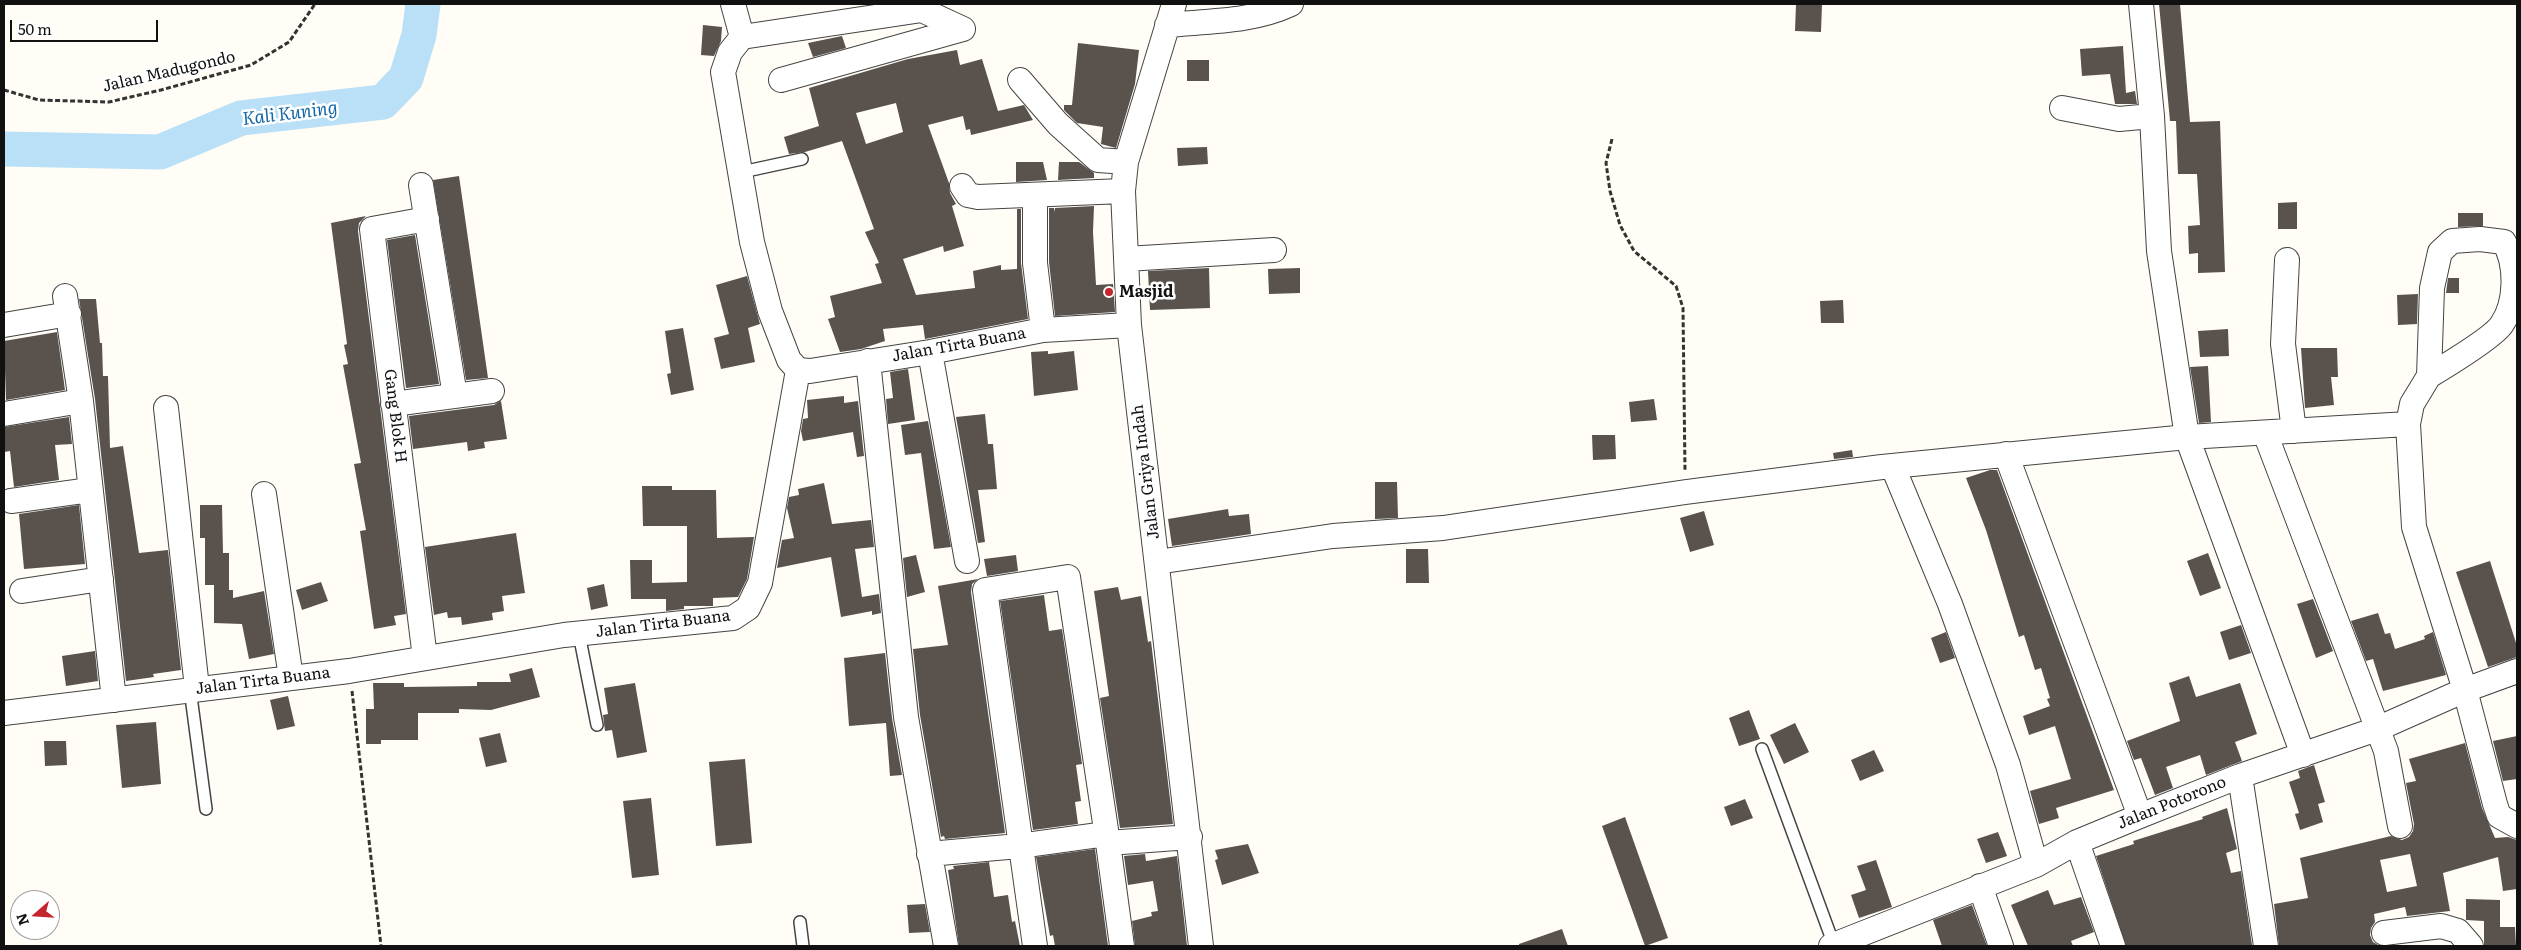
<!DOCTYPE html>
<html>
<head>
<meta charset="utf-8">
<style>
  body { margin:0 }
  #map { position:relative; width:2521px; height:950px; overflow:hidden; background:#fffdf5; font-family:Literata,serif }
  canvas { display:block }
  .frame { position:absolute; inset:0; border:5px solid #111; pointer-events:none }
  .north { position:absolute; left:10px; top:890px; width:50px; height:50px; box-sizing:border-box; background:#fff; border:1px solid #a0a0a0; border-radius:50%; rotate:251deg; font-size:14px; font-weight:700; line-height:20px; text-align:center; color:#111 }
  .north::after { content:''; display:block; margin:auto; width:18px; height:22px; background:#c4262e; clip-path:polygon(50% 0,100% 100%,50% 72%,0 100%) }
  .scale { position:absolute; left:10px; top:20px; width:148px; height:22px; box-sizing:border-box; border:2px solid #111; border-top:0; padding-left:6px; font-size:15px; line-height:18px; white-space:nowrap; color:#111; -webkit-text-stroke:4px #fff; paint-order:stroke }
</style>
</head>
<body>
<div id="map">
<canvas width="2521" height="950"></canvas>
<div class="frame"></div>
<div class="north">N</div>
<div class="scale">50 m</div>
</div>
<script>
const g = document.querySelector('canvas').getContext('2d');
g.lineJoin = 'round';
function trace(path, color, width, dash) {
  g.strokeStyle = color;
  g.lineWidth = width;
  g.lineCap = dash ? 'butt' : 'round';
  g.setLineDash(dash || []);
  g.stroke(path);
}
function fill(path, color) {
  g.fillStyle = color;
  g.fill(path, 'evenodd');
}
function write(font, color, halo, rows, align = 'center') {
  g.font = font + ' Literata,serif';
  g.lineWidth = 5;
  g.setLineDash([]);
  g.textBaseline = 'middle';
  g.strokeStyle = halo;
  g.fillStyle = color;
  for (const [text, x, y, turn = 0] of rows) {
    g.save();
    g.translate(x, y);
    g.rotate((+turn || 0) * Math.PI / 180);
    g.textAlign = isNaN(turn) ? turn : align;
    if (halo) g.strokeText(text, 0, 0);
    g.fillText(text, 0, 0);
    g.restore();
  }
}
trace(new Path2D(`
  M4,149L160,152L241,118L383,102L406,78L419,35L423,4`), '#b9e0f7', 35);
fill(new Path2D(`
  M1796,4H1822L1821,32L1795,31Z
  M2159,4H2180L2190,122L2220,121L2225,272L2198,273V253L2189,254L2188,226L2200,225L2197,174H2178L2176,121H2170Z
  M703,25L722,27L721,41L714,56L701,55Z
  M842,36L846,48L813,57L808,43Z
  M1078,43L1139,50L1135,84L1116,148L1101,144L1103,127L1077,123L1064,110V105H1072Z
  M2123,46L2126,93L2135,91L2137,104H2115L2110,74L2082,76L2080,49Z
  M957,50L960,65L982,59L998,111L1024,105L1033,120L971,135L970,129L966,130L963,116L928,125L949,183L950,193L956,204L952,206L964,246L944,252L943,246L903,259L916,295L975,288L973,271L1001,265V270L1017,269V209H1021V263L1028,319L925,339L923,325L883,329L885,341L861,349L840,352L828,319L835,317L830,296L882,283L875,264L879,263L865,232L874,229L842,141L805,152L789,154L784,137L819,126L809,88L908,59ZM896,103L903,132L866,144L856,113Z
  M1187,60H1209V81H1187Z
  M1207,147L1208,164L1178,166L1177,148Z
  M1016,162H1043L1047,180L1016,182Z
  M1059,162H1079L1094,173V178L1058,180Z
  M459,176L488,378L466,380L433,180Z
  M2297,202V229H2278V203Z
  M1094,206L1093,232L1096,285L1113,284L1115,312L1055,316L1049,262V208H1054L1055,212V208Z
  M2458,213H2483V226L2458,227Z
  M366,216L359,223L358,231L406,614L394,616L396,625L374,629L360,531L366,530L354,464L361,463L343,365L348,364L344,345L347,344L331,223Z
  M415,235L439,384L406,388L387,240Z
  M1209,268L1210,308L1150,310L1148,271Z
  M1300,268V293L1269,294L1268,269Z
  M747,276L760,324L748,328L755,362L721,369L714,338L729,334L716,285Z
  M2448,278H2459V293H2446Z
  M2418,294L2417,324L2398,325L2397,295Z
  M79,299H96L100,343H102L103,376H108L110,448L123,446L139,553L168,550L181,670L153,674L154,677L126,681L95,399Z
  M1843,300L1844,323H1821L1820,301Z
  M683,328L694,390L671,395L667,374L671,373L665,331Z
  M2228,329L2229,356L2200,357L2198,331Z
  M57,332L65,390L6,400L4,341Z
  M2301,348H2337L2338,377H2331L2334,405L2305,408Z
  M1048,351V354L1074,351L1078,390L1034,396L1031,352Z
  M2208,366L2211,422L2199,423L2190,367Z
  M908,369L915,420L888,424L886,399L893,398L890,372Z
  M844,396V403L858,401L864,456L857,457L853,432L803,441L801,431L803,419L808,418L807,400Z
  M1654,399L1657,420L1631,422L1629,402Z
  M501,401L507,439L484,442L485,448L468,451L467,442L413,449L409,416L494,405Z
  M985,414L988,444H993L997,489L978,490L985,542L978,543L956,417Z
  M69,417L72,444L55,445L59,480L14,487L10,451L4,452V427Z
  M928,421L951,547L934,549L921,453L905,455L901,425Z
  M1592,435H1615L1616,459L1593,460Z
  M1852,450L1853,457L1834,459L1833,453Z
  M1990,470H1997L2114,790L2056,808L2059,818L2039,824L2030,791L2071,779L2055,726L2029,735L2023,716L2050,706L2047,699L2050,698L2041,668L2035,670L2024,635L2019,637L1986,530L1966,478Z
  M1375,482H1397L1398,518L1375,519Z
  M824,483L832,524L871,520L874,547L855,549L862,597L879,594L881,613L872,615V611L841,617L831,557L777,568L782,540L794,538L787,508L789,497L799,495L798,489Z
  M642,486H672V490H716L717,538L754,537L747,579L738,597L713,598V606H684V609L666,611V599H631L630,560H652V583L687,582V526H643Z
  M79,505L85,564L24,569L19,514Z
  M200,505H222L223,553H229V590H233V598L264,591L274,654L249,659L242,624L214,623V585H205V538H200Z
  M1228,509L1229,516L1249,514L1251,534L1172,546L1168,519Z
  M1704,511L1714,545L1690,552L1680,518Z
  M516,533L525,593L502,596L504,611L492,613L493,620L462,625L461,617L448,618L447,612L434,615L425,547Z
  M1406,549H1428L1429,583H1406Z
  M2208,553L2221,588L2200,596L2187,561Z
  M916,555L925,592L907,597L903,558Z
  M1016,555L1018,571L987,576L984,559Z
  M2490,561L2517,646V657L2488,667L2456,572Z
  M978,579L972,584L971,592L1005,833L945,839L944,836L941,837L920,715L913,649L948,645L938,586Z
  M321,582L328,601L302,610L296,590Z
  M604,584L608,606L591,610L587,588Z
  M1118,587L1121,600L1141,596L1148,642L1151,641L1173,824L1120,828L1100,698L1109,696L1094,591Z
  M1044,595L1049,631L1062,629L1082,764L1076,765L1081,801L1075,802L1078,824L1033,830L1000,601Z
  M2313,599L2333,651L2316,658L2297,604Z
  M2378,613L2385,634L2390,633L2395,649L2425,639L2424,636L2433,632L2446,675L2383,691L2373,659L2366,661L2351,621Z
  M2241,625L2251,653L2229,660L2220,632Z
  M1946,632L1955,658L1940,663L1931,638Z
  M95,651L98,681L66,686L62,656Z
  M885,653L892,718L902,775L890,776L886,723L849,726L844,658Z
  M532,668L540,697L491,710L459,709V713H418V740H381V744H366V709H374L373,683H404V687L477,686V682H511L509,674Z
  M2189,676L2196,697L2240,683L2257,734L2235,742L2242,761L2206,775L2200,755L2166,767L2173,788L2155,795L2141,758L2134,760L2127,741L2180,721L2169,683Z
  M635,683L647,752L617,758L612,730L605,731L603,715L608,714L604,688Z
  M288,696L295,726L277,730L270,700Z
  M1749,710L1760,739L1739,746L1729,718Z
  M156,722L161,784L122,788L116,725Z
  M1795,723L1809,752L1784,764L1770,735Z
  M500,733L507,762L486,767L479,738Z
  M2517,736V779L2503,781L2493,741Z
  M44,741H66L67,765L45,766Z
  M2465,743L2482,808L2495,838L2508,837L2517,840V889L2503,891L2498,857L2443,873L2450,911L2407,916L2405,907L2374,914L2375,922L2371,928L2370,935L2373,942L2380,946H2279L2274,904L2308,898L2300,858L2391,836L2402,840L2409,837L2413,831L2414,824L2406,783L2416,781L2409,759ZM2410,854L2417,886L2387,892L2380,860Z
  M1874,750L1884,771L1860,781L1851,760Z
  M745,759L752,843L716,846L709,762Z
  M2314,765L2325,802L2318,804L2323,822L2300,830L2295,814L2299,813L2289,782L2300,778L2298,771Z
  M651,798L659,875L632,878L623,801Z
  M1745,799L1753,818L1731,826L1724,807Z
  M2227,808L2237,849L2226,853L2231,873L2241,871L2252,945L2126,946L2096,856L2134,844L2133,841L2203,819L2202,817Z
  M1625,817L1668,938L1645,946L1602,826Z
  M1998,832L2007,856L1986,863L1977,839Z
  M1248,844L1259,873L1222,885L1215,860L1218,859L1215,850Z
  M1095,849L1108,946H1055L1053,935L1050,936L1036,857Z
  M1145,854L1146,861L1177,856L1187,946H1135L1132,921L1152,916L1151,912L1158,911L1153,881L1128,885L1124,856Z
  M1876,860L1892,907L1859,918L1851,895L1866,890L1857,866Z
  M989,862L994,897L1008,895L1012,922L1015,921L1020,946H959L948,870L954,869L953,866Z
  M2048,890L2054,905L2081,897L2094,932L2071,941L2073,946H2028L2011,905Z
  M2466,899L2500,900V927H2515L2516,946H2484V921L2466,920Z
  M925,904L930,932L909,933L907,905Z
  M1972,905L1987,946H1942L1933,920Z
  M1562,929L1568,946H1519V944Z`), '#5a524d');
const service = new Path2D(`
  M742,172L802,159
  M579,634L597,725
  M190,689L206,809
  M1762,749L1834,945
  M800,922L803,946`);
const minor = new Path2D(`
  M733,4L742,37
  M1174,4L1126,162L1123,191L1129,325L1201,946
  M2141,4L2152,116L2159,251L2187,437L2303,755
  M1167,25C1209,21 1253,22 1291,4
  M781,80L963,29
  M1020,80L1058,124L1098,160L1126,162
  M2062,108L2119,119L2152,116
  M421,185L455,396
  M962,186L968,195L978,197L1123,191
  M1035,195V263L1043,330
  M2480,239L2504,242C2517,264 2517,302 2502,324C2494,337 2444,367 2429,376L2432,288L2440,252L2452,241Z
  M1126,259L1274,250
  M2287,260L2283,344L2294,431
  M65,296L81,401L114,700
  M4,325L69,314
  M930,352L967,561
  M868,361L906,717L946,946
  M798,370L789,360L770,311L752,242L723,72L730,52L742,37L922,10L963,29
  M2429,376L2412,404L2408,424L2414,527L2465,690L2495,804L2499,816L2517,826
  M393,404L492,391
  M166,408L197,688
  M4,414L81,401
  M2265,433L2386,751L2400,826
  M2006,454L2140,816
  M1893,467L1950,604L2008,765L2036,865
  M264,494L291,678
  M11,501L90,490
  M1157,562L1333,536L1443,528L1686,492L1882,467L2187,437L2408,424
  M22,591L101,579
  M425,658L372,229L427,219
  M4,713L349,671L564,635L733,618L748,608L760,583L798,370L810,371L930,352L1043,330L1129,325
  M2240,776L2266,946
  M2077,842L2113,946
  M1108,843L1190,837
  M929,854L1019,846L1106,834
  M1980,886L2001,946
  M2384,933L2441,926L2458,931L2471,946
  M1035,946L985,590L1068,577L1108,843L1122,946
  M1831,946L2036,865L2077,842L2140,816L2240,776L2377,729L2465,690L2517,671`);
trace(service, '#444', 14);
trace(minor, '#444', 26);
trace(new Path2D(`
  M4,90L39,100L109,102L161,90L251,65L289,42L315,4
  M1612,139L1606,163L1610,191L1620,225L1634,251L1676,286L1683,308L1685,471
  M352,691L381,946`), '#333', 3, [5, 2.5]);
trace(service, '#fff', 11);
trace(minor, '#fff', 24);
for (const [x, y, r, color] of [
  [1109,292,5,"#c4262e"]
]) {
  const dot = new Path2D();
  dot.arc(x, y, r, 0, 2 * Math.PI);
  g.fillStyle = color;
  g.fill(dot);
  trace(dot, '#fff', 2);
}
write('16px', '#111', '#fff', [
  ["Jalan Madugondo",169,72,-13],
  ["Jalan Tirta Buana",959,345,-10],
  ["Gang Blok H",395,416,83],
  ["Jalan Griya Indah",1146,472,-97],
  ["Jalan Tirta Buana",663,624,-7],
  ["Jalan Tirta Buana",263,681,-7],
  ["Jalan Potorono",2172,803,-22]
]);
write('bold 16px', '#111', '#fff', [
  ["Masjid",1119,292]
], 'left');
write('italic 18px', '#1768a6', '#fff', [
  ["Kali Kuning",290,114,-7]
]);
</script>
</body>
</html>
